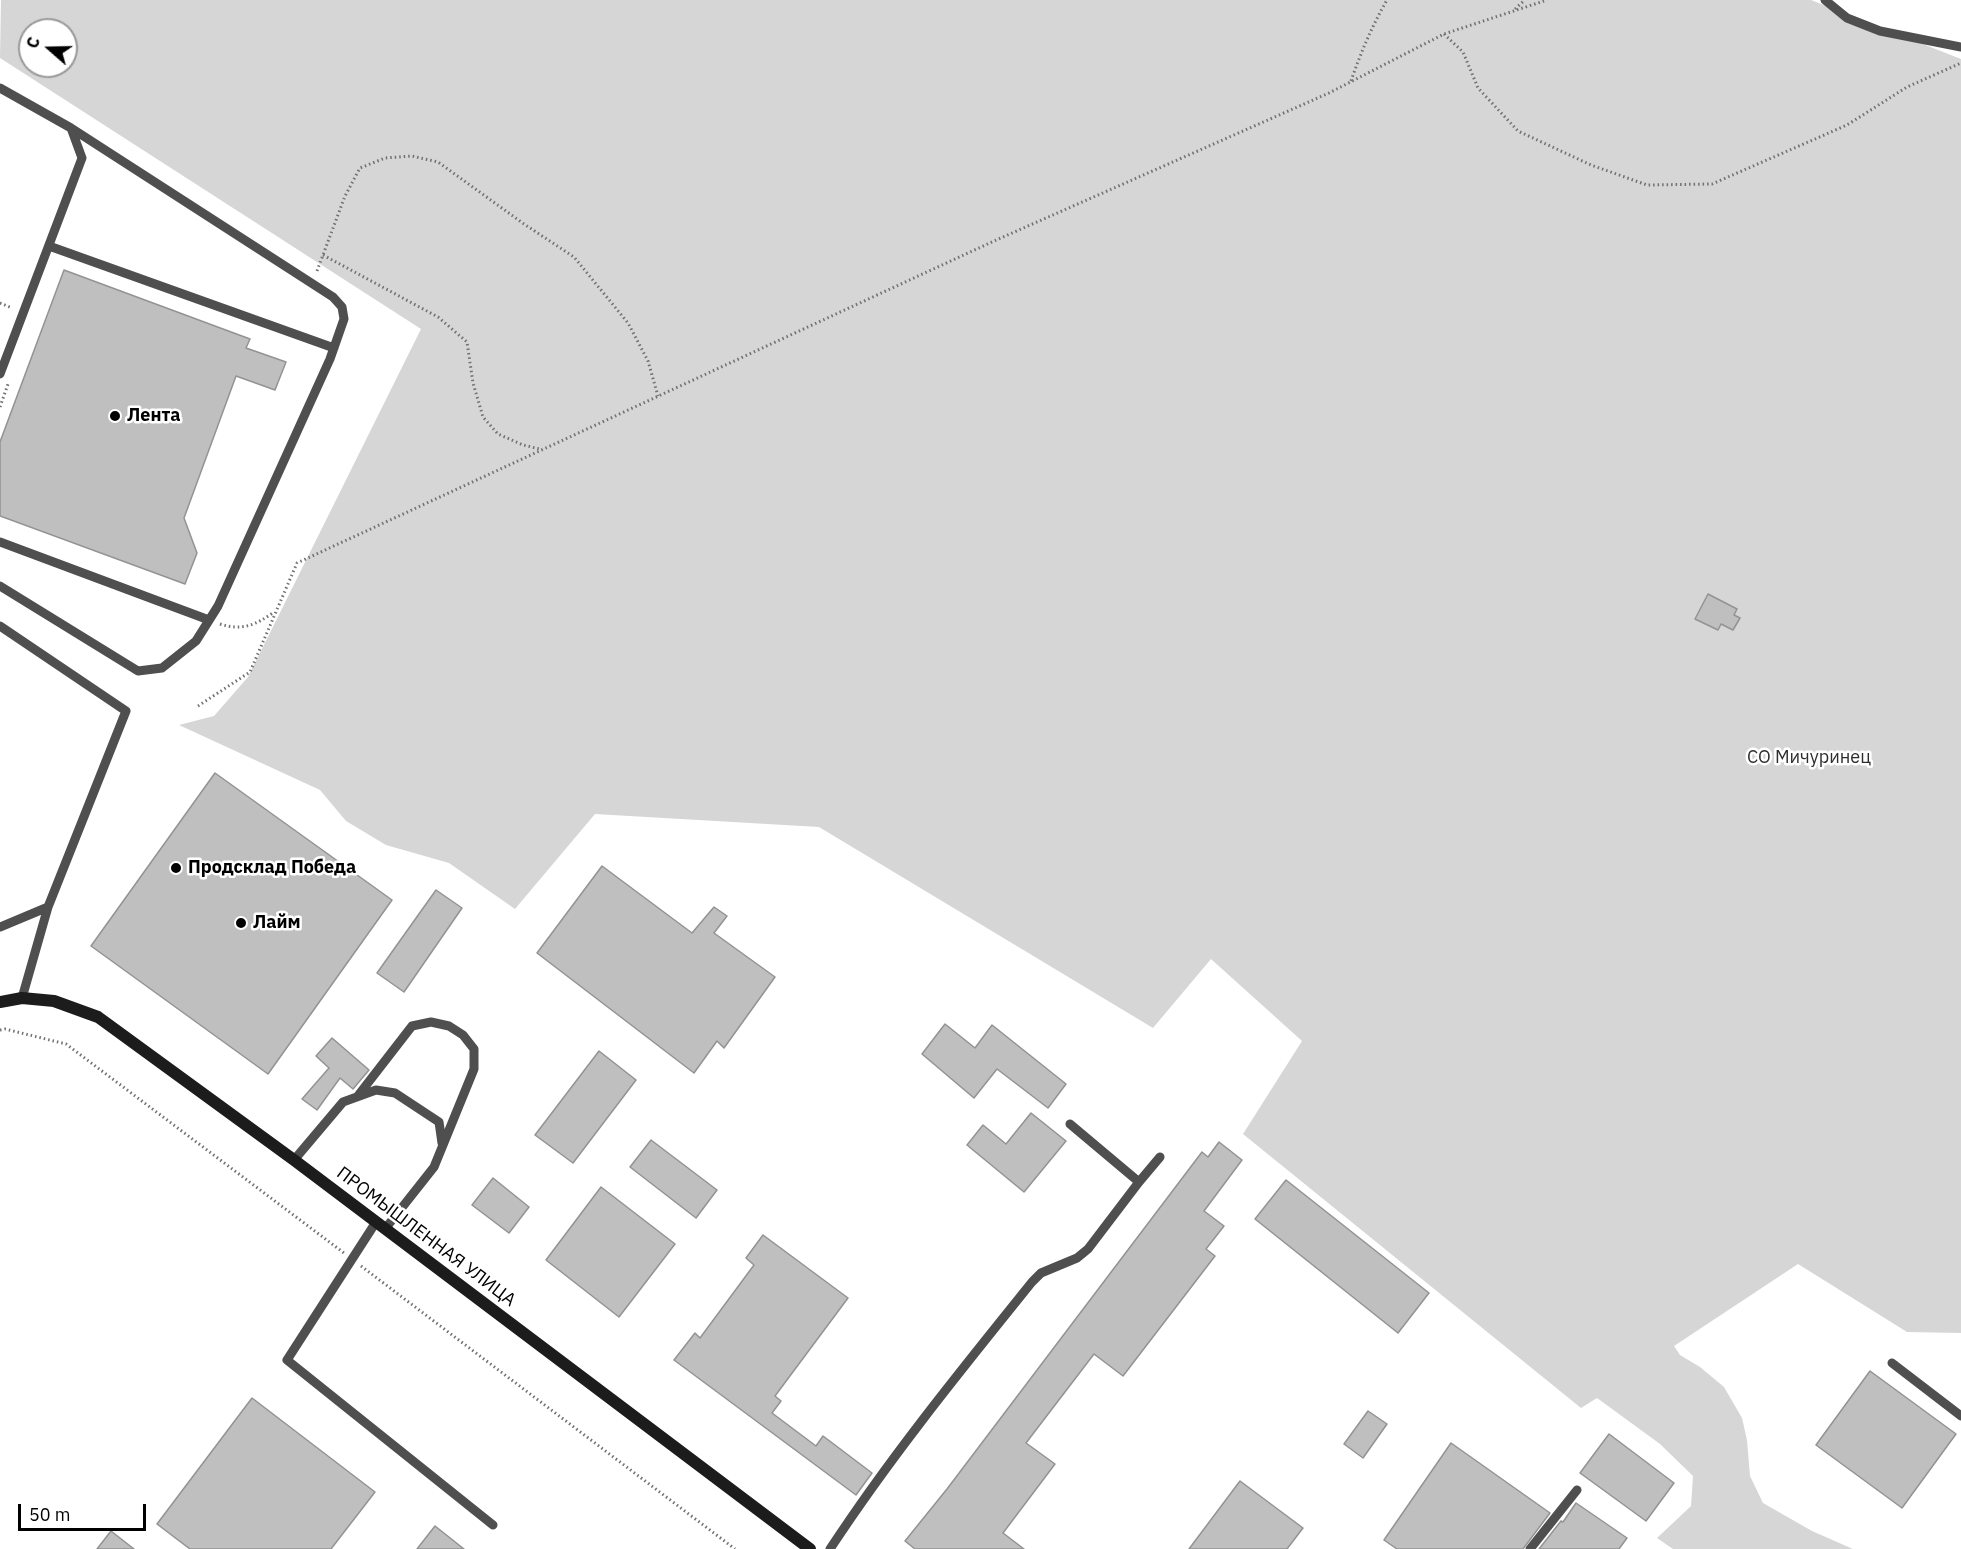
<!DOCTYPE html>
<html>
<head>
<meta charset="utf-8">
<style>
  body { margin:0 }
  #map { position:relative; width:1961px; height:1549px; overflow:hidden; background:#fff; font-family:"IBM Plex Sans",sans-serif }
  canvas { display:block }
  .north { position:absolute; left:18px; top:18px; width:60px; height:60px; box-sizing:border-box; background:#fff; border:2px solid #999; border-radius:50%; rotate:290deg; font-size:16px; font-weight:700; line-height:24px; text-align:center; color:#000 }
  .north::after { content:''; display:block; margin:auto; width:21px; height:27px; background:#000; clip-path:polygon(50% 0,100% 100%,50% 72%,0 100%) }
  .scale { position:absolute; left:18px; top:1504px; width:128px; height:27px; box-sizing:border-box; border:3px solid #000; border-top:0; padding-left:8px; font-size:18px; line-height:21px; white-space:nowrap; color:#000; -webkit-text-stroke:4px #fff; paint-order:stroke }
</style>
</head>
<body>
<div id="map">
<canvas width="1961" height="1549"></canvas>
<div class="north">С</div>
<div class="scale">50 m</div>
</div>
<script>
const g = document.querySelector('canvas').getContext('2d');
g.lineJoin = 'round';
function fill(path, color) {
  g.fillStyle = color;
  g.fill(path, 'evenodd');
}
function trace(path, color, width, dash) {
  g.strokeStyle = color;
  g.lineWidth = width;
  g.lineCap = dash ? 'butt' : 'round';
  g.setLineDash(dash || []);
  g.stroke(path);
}
function write(font, color, halo, rows, align = 'center') {
  g.font = font + ' "IBM Plex Sans",sans-serif';
  g.lineWidth = 5;
  g.setLineDash([]);
  g.textBaseline = 'middle';
  g.strokeStyle = halo;
  g.fillStyle = color;
  for (const [text, x, y, turn = 0] of rows) {
    g.save();
    g.translate(x, y);
    g.rotate((+turn || 0) * Math.PI / 180);
    g.textAlign = isNaN(turn) ? turn : align;
    if (halo) g.strokeText(text, 0, 0);
    g.fillText(text, 0, 0);
    g.restore();
  }
}
fill(new Path2D(`
  M1,0H1811L1961,59V1333L1907,1332L1798,1264L1674,1346L1680,1355L1700,1367L1724,1387L1742,1418L1747,1440L1750,1476L1763,1503L1812,1531L1853,1549H1673L1657,1538L1691,1506L1693,1476L1660,1444L1597,1398L1581,1408L1243,1134L1302,1041L1211,959L1153,1028L819,827L595,814L515,909L449,863L386,845L346,821L320,790L179,725L214,716L248,677L421,329L0,58ZM30,30H66V66H30Z`), '#d6d6d6');
const building = new Path2D(`
  M64,270L250,339L246,348L286,362L275,390L236,376L184,518L197,553L185,584L0,516V442Z
  M1708,594L1737,609L1734,615L1740,618L1733,630L1721,624L1718,630L1695,619Z
  M215,773L392,900L268,1074L91,946Z
  M602,866L692,933L714,907L727,916L714,933L775,977L724,1048L717,1041L694,1073L537,953Z
  M436,890L462,908L404,992L377,973Z
  M945,1024L975,1048L992,1025L1066,1084L1048,1108L997,1069L974,1098L922,1054Z
  M332,1038L369,1070L353,1089L340,1078L317,1110L302,1099L329,1068L316,1056Z
  M599,1051L636,1080L573,1163L535,1135Z
  M1031,1113L1066,1141L1024,1192L967,1145L983,1125L1006,1144Z
  M651,1140L717,1190L696,1218L630,1167Z
  M1219,1142L1242,1160L1204,1211L1224,1226L1206,1249L1215,1256L1123,1376L1094,1354L1026,1443L1055,1464L1003,1533L1024,1549H915L905,1541L947,1489L1202,1152L1208,1157Z
  M493,1178L529,1207L509,1233L472,1205Z
  M1286,1180L1429,1293L1398,1333L1255,1219Z
  M601,1187L675,1244L619,1317L546,1260Z
  M763,1235L848,1298L775,1396L781,1401L772,1413L816,1446L823,1436L872,1473L856,1495L674,1360L695,1333L700,1338L754,1265L746,1258Z
  M1870,1371L1956,1434L1902,1508L1816,1445Z
  M252,1398L375,1492L331,1549H190L157,1524Z
  M1368,1411L1387,1424L1363,1458L1344,1444Z
  M1609,1434L1674,1483L1646,1521L1580,1473Z
  M1451,1443L1550,1513L1523,1549H1397L1384,1540Z
  M1240,1481L1303,1528L1287,1549H1189Z
  M1576,1503L1627,1538L1619,1549H1539L1561,1521L1563,1522Z
  M435,1526L464,1549H417Z
  M111,1531L134,1549H97Z`);
fill(building, '#bfbfbf');
trace(building, '#939393', 1.5);
trace(new Path2D(`
  M1515,9L1525,0
  M1444,34L1463,52L1478,88L1518,131L1591,165L1647,185L1712,184L1847,125L1907,87L1961,63
  M1351,81C1361,52 1372,26 1387,0
  M323,255L438,317L467,342L473,383L483,417L498,434L523,445L540,449
  M317,271L345,196L360,168L385,158L412,156L438,162L524,224L574,257L628,323L648,361L658,396
  M0,303L12,308
  M0,407L8,384
  M220,624C242,631 256,625 274,612
  M198,706L250,672L297,563L994,241L1329,93L1444,34L1547,0
  M0,1030L5,1029L66,1044L344,1253
  M361,1266L735,1549`), '#717171', 3, [1.5, 3]);
trace(new Path2D(`
  M1825,0L1847,18L1880,31L1961,47
  M0,88L71,128L333,297L342,307L344,319L330,359L218,606L196,641L162,668L138,671L0,586
  M49,246L334,348
  M0,374L82,158L71,128
  M0,542L209,620
  M0,626L126,711L48,907
  M0,927L48,907L22,998
  M357,1097L412,1026L431,1022L449,1026L463,1035L474,1049V1069L434,1167L385,1229
  M1070,1124L1139,1182
  M294,1160L343,1102L376,1090L395,1093L439,1122L442,1143
  M376,1222L287,1360L493,1525
  M1892,1363L1961,1416
  M830,1549C891,1456 962,1369 1032,1282L1041,1273L1077,1258L1088,1249L1139,1182L1160,1157
  M1530,1549L1577,1490`), '#4f4f4f', 9);
trace(new Path2D(`
  M0,1002L22,998L54,1001L98,1017L294,1160L810,1549`), '#1c1c1c', 12);
for (const [x, y, r, color] of [
  [115,416,6,"#000"],
  [176,868,6,"#000"],
  [241,923,6,"#000"]
]) {
  const dot = new Path2D();
  dot.arc(x, y, r, 0, 2 * Math.PI);
  g.fillStyle = color;
  g.fill(dot);
  trace(dot, '#fff', 2);
}
write('bold 18px', '#000', '#fff', [
  ["Лента",127,416],
  ["Продсклад Победа",188,868],
  ["Лайм",253,923]
], 'left');
write('18px', '#2d2d2d', '#fff', [
  ["СО Мичуринец",1809,758]
]);
write('18px', '#000', '#fff', [
  ["ПРОМЫШЛЕННАЯ УЛИЦА",426,1237,37]
]);
</script>
</body>
</html>
